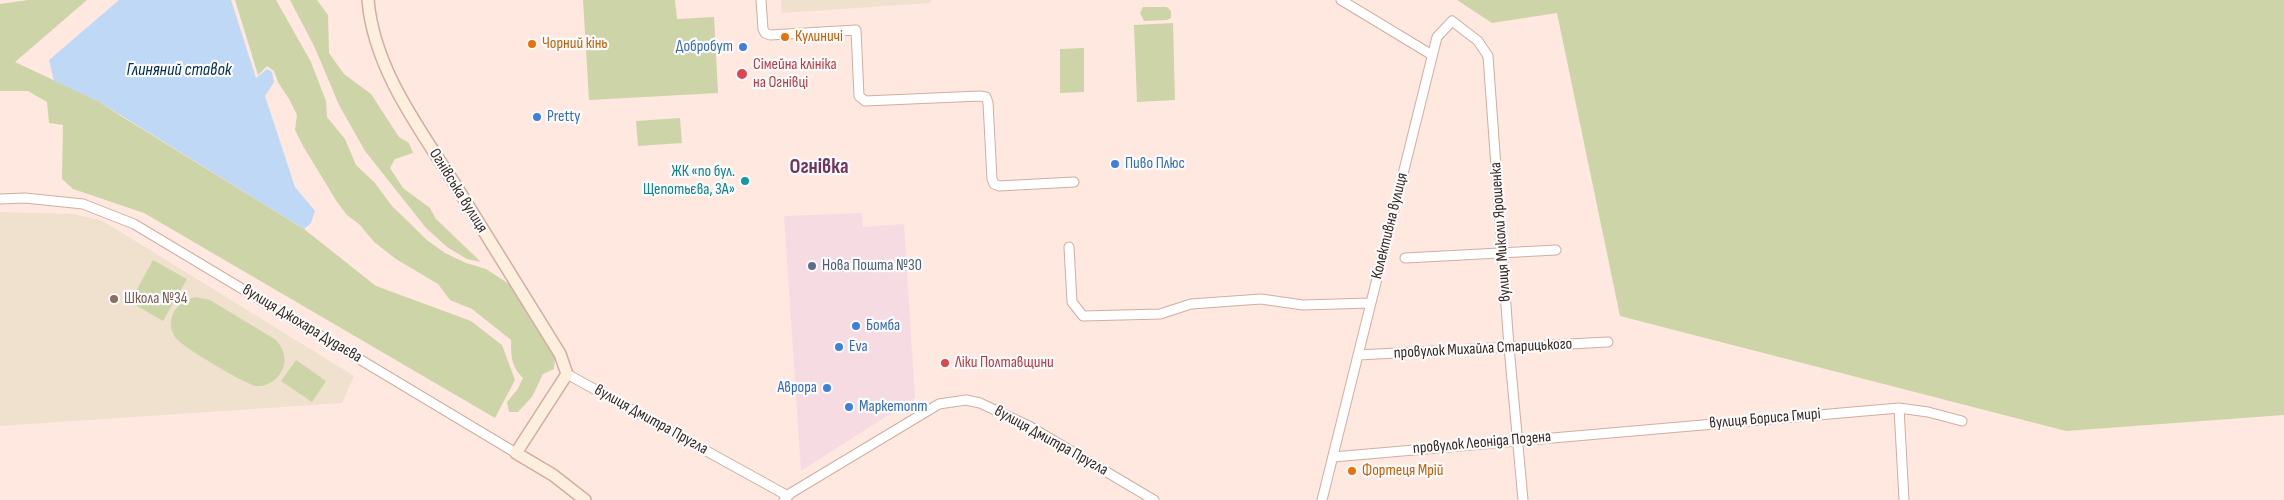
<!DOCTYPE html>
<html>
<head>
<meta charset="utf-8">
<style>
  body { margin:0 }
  canvas { display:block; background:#fee8df }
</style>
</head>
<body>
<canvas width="2284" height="500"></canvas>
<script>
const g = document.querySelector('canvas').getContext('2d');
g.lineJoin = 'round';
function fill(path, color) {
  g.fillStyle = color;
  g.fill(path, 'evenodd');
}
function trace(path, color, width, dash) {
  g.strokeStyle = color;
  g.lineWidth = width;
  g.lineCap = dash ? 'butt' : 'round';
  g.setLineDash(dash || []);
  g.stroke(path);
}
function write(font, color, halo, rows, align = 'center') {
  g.font = font + ' "Sofia Sans Condensed",sans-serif';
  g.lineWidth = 4.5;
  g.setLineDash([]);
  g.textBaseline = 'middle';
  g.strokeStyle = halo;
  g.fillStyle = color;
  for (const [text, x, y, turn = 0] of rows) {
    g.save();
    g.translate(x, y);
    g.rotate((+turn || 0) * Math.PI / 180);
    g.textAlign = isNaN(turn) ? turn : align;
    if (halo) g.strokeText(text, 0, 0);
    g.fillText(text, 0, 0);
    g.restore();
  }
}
fill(new Path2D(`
  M862,213L863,227L904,224L915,398L801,471L784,216Z`), '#f6dce2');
fill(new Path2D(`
  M781,0H931L930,3L782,13Z
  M0,212L74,214L103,221L354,376L342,403L0,426Z`), '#f0e1ce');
fill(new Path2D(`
  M28,0H87L15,62L98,101L121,116L304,229L376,286L471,321L502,345L515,380L495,418L144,213L73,189L62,179L63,125L49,123L47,102L28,91H0V4Z
  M235,0H276L311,62L326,101L327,117L345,139L356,165L375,183L392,206L428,241L445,253L466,263L486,269L509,284L555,358L554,369L543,374L532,397L518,412H509L507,402L517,390L523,378C511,366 511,356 511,340L472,309L450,300L438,284L396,259L374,242L360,225L347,215L337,202L303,146L295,130L297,115L289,99L278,82L274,71L267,66L258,75Z
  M290,0H317L328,15L329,53L344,74L371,94L399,137L409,143L413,153L395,159L390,168L403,188L430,208L436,219L481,262L467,259L447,247L426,228L365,151L339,105L315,48Z
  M583,0H675L677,19L714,17L718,93L589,100Z
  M1457,0H2284V415L2066,431L1620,316L1557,13L1492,23Z
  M1143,7H1167L1171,11V18L1167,20L1144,21L1140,13Z
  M1173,23L1175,100L1137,102L1134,25Z
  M1084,48V92L1060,93V49Z
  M680,118L682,143L638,146L636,121Z
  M153,260L187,279L163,321L130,302Z
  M195,297L210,300L276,340C283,348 287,358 283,368C279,379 268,387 256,386C247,385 180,346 175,337C164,319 177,301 195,297Z
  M296,360L326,381L312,402L281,381Z`), '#cdd5a8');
fill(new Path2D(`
  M119,0H231L256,78L267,69L272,72L274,82L265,96L295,187L315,211L311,223L304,229L98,101L54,81L49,60Z`), '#bed8f6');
const street = new Path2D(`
  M761,0L763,29L765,33L770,35L856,30L859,96L865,101L980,96L986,97L988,103L992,179L994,184L999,186L1074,182
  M1341,0L1432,55
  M0,199L25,198L83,204L134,224L516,453
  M1069,247L1072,302L1083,316L1160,314L1191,304L1261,299L1303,305L1370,303
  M1405,258L1556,250
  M1358,355L1608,342
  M567,374L788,496
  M1899,408L1904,500
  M1333,457L1899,408L1928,412L1962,421
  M784,500L791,493L939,404L966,400L980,403L1029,426L1154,500
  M1322,500L1437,37L1452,21L1478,41L1488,56L1509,347L1523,500`);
const secondary = new Path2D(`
  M368,0C374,70 420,129 456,186C491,242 525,298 560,354L567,374L516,453L553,475L585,500`);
trace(street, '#d1aea0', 11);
trace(secondary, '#d1aea0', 14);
trace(street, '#fff', 9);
trace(secondary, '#fdefde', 11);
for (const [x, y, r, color] of [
  [785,37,5,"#e8710a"],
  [532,44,5,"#e8710a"],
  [743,47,5,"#3f7fe0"],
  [742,74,6,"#e0444e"],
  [537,117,5,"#3f7fe0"],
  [1115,164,5,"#3f7fe0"],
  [745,181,5,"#0f9aa8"],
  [812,266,5,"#5c6f8a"],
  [114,299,5,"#8d6e63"],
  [856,326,5,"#3f7fe0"],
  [839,347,5,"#3f7fe0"],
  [945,363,5,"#e0444e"],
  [827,388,5,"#3f7fe0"],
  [849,407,5,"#3f7fe0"],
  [1352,471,5,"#e8710a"]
]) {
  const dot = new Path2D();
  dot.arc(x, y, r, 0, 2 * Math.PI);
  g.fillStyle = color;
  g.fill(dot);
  trace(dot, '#fbfbfb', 2);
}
write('16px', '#c56008', '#fbfbfb', [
  ["Кулиничі",795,37],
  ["Чорний кінь",542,44],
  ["Фортеця Мрій",1362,471]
], 'left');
write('16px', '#366cbe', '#fbfbfb', [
  ["Добробут",733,47,"right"],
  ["Pretty",547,117],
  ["Пиво Плюс",1125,164],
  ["Бомба",866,326],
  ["Eva",849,347],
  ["Аврора",817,388,"right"],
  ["Маркетопт",859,407]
], 'left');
write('16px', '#be3a42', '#fbfbfb', [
  ["Сімейна клініка",753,65],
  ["на Огнівці",753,83],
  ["Ліки Полтавщини",955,363]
], 'left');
write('16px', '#0d838f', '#fbfbfb', [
  ["ЖК «по бул.",735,172],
  ["Щепотьєва, 3А»",735,190]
], 'right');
write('16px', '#382a25', '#fbfbfb', [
  ["Огнівська вулиця",458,191,58],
  ["Колективна вулиця",1390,226,-76],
  ["вулиця Миколи Ярошенка",1501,232,-94],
  ["вулиця Джохара Дудаєва",302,324,31],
  ["провулок Михайла Старицького",1483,349,-3],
  ["вулиця Бориса Гмирі",1765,419,-5],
  ["вулиця Дмитра Пругла",651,420,29],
  ["вулиця Дмитра Пругла",1051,441,29],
  ["провулок Леоніда Позена",1482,443,-5]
]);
write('16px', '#4e5e75', '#fbfbfb', [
  ["Нова Пошта №30",822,266]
], 'left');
write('16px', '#785e54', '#fbfbfb', [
  ["Школа №34",124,299]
], 'left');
write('italic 18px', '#002e58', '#fbfbfb', [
  ["Глиняний ставок",179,70]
]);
write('bold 21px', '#71345b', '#fbfbfb', [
  ["Огнівка",819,168]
]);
</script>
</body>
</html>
